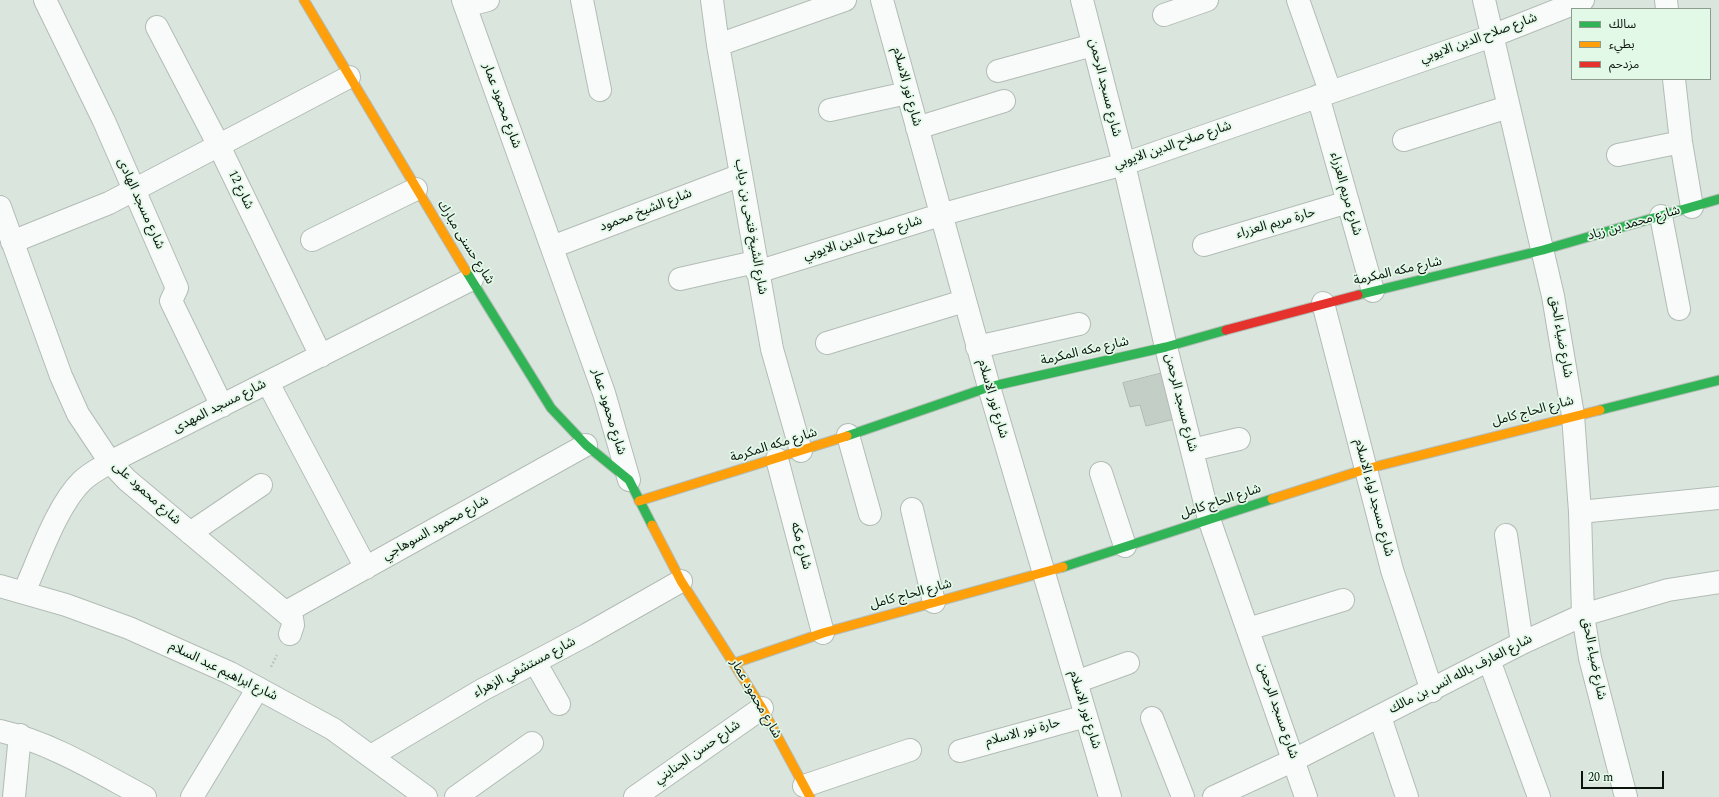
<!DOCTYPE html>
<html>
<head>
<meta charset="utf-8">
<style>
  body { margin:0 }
  #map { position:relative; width:1719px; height:797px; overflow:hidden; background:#dae6dd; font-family:Spectral,"Noto Sans Arabic",serif }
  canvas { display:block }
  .legend { position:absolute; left:1571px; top:8px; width:140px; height:72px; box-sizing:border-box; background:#e2f9e8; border:1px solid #8c9d90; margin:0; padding:5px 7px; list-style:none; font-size:12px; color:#0b130d }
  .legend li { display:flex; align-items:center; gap:8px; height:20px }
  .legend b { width:20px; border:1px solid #8c9d90 }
  .scale { position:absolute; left:1581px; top:771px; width:83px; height:18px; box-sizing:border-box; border:2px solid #0b130d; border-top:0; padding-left:5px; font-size:12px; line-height:14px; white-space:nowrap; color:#0b130d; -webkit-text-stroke:3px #e2f9e8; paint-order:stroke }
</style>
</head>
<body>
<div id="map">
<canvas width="1719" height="797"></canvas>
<ul class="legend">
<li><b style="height:5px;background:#30b455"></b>سالك</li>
<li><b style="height:5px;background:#ff9f0a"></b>بطيء</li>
<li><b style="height:5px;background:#e5322d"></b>مزدحم</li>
</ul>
<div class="scale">20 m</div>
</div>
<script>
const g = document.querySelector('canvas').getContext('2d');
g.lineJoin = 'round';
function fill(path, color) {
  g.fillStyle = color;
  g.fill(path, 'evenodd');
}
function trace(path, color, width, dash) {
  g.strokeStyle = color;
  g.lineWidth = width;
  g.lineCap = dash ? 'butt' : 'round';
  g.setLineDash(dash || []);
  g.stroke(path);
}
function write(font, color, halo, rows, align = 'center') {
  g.font = font + ' Spectral,"Noto Sans Arabic",serif';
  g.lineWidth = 3.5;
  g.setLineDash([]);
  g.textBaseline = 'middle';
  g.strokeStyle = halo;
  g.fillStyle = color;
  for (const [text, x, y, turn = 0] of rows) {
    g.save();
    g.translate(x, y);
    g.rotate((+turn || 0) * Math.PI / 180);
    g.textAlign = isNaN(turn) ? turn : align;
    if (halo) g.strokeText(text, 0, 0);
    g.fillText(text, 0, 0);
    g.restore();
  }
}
const building = new Path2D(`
  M1167,372L1179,418L1146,426L1140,405L1130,407L1123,383Z`);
fill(building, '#c3cec6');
trace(building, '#b0b9b2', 1);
const street = new Path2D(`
  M45,0L104,121L177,288L171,301L222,406
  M463,0L604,393L629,480
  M582,0L600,90
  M712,0L718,45L772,349L801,451
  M882,0L989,387L1110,797
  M1082,0L1124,164L1166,347L1209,519L1306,797
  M1298,0L1330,91
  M1484,0L1553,296L1573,415L1580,512L1583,615L1590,658L1626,797
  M1666,0L1667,9
  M465,6L488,0
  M1164,15L1207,0
  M157,27L219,146L321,356
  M718,45L845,0
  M998,71L1093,45
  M1674,79L1681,142L1692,207
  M1318,96L1373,291
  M830,110L907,93
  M917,128L1004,101
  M1404,140L1508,107
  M1618,155L1681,142
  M0,207L61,376L78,414L110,462L127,480L292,618L293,625L290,634
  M1661,216L1679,309
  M312,240L416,189
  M12,242L109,203L349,77
  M1204,245L1348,202
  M552,247L741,175
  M757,272L940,215L1124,164L1492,36L1583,0
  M680,279L755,262
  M1323,303L1392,570L1432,691
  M827,343L964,301
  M977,347L1079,324
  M268,383L366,568
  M848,435L870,514
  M1192,450L1239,439
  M777,459L823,633
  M1101,473L1125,546
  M912,509L934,602
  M1580,512L1719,498
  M190,533L261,485
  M1506,535L1522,643
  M0,586L66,605L129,628L230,673L333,729L426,797
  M24,592C39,559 57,505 82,481C90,473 101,468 110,462L472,279
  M286,612L586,445
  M1248,629L1343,600
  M1489,660L1539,797
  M535,662L559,704
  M1076,682L1128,663
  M1380,717L1407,797
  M1152,718L1183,797
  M0,731C52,743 98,772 145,797
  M960,751L1086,716
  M371,756L482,690L586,635L681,581
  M804,786L910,750
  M14,797L20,735
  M192,797L258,688
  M456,797L532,743
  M635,797L762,708
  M1214,797L1294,760L1522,643L1583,615L1668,590L1719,582`);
const fast = new Path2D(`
  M466,271L551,408L586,445L629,480L652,525
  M1358,295L1543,250L1719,199
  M1600,410L1719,380
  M847,436L989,387L1166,347L1226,330
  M1063,567L1272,499`);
const slow = new Path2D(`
  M304,0L466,271
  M1272,499L1366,469L1600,410
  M639,501L847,436
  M652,525L681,581L762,708L810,797
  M735,663L823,633L1063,567`);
const jam = new Path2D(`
  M1226,330L1358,295`);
trace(street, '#b2bcb5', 24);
trace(fast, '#b2bcb5', 11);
trace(slow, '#b2bcb5', 11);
trace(jam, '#b2bcb5', 11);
trace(new Path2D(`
  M271,667L277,655`), '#c0c5c1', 2.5, [2, 2]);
trace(street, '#f9fbfa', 22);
trace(fast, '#30b455', 9);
trace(slow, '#ff9f0a', 9);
trace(jam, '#e5322d', 9);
write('13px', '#0b130d', '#e2f9e8', [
  ["شارع صلاح الدين الايوبي",1479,39,-20],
  ["شارع نور الاسلام",906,87,75],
  ["شارع مسجد الرحمن",1104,88,76],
  ["شارع محمود عمار",501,106,70],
  ["شارع صلاح الدين الايوبي",1173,146,-19],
  ["شارع 12",240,190,64],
  ["شارع مريم العزراء",1345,194,74],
  ["شارع مسجد الهادى",140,204,66],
  ["شارع الشيخ محمود",646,211,-21],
  ["حارة مريم العزراء",1276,224,-16],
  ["شارع محمد بن زياد",1634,224,-16],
  ["شارع الشيخ فتحى بن دياب",750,227,80],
  ["شارع صلاح الدين الايوبي",863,239,-17],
  ["شارع حسنى مبارك",465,243,58],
  ["شارع مكه المكرمة",1398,272,-13],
  ["شارع ضياء الحق",1560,337,80],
  ["شارع مكه المكرمة",1085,352,-13],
  ["شارع نور الاسلام",992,399,74],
  ["شارع مسجد الرحمن",1180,403,76],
  ["شارع مسجد المهدى",220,407,-27],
  ["شارع محمود عمار",608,412,73],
  ["شارع الحاج كامل",1533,412,-15],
  ["شارع مكه المكرمة",774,446,-17],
  ["شارع محمود على",146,494,42],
  ["شارع مسجد لواء الاسلام",1373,498,75],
  ["شارع الحاج كامل",1221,502,-18],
  ["شارع محمود السوهاجي",436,529,-29],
  ["شارع مكه",800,546,75],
  ["شارع الحاج كامل",911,595,-15],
  ["شارع ضياء الحق",1593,659,79],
  ["شارع مستشفي الزهراء",525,668,-28],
  ["شارع ابراهيم عبد السلام",223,672,26],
  ["شارع العارف بالله انس بن مالك",1461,675,-27],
  ["شارع محمود عمار",755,699,60],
  ["شارع نور الاسلام",1084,710,73],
  ["شارع مسجد الرحمن",1277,711,71],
  ["حارة نور الاسلام",1023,733,-15],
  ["شارع حسن الجنايني",698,753,-35]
]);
</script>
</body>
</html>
